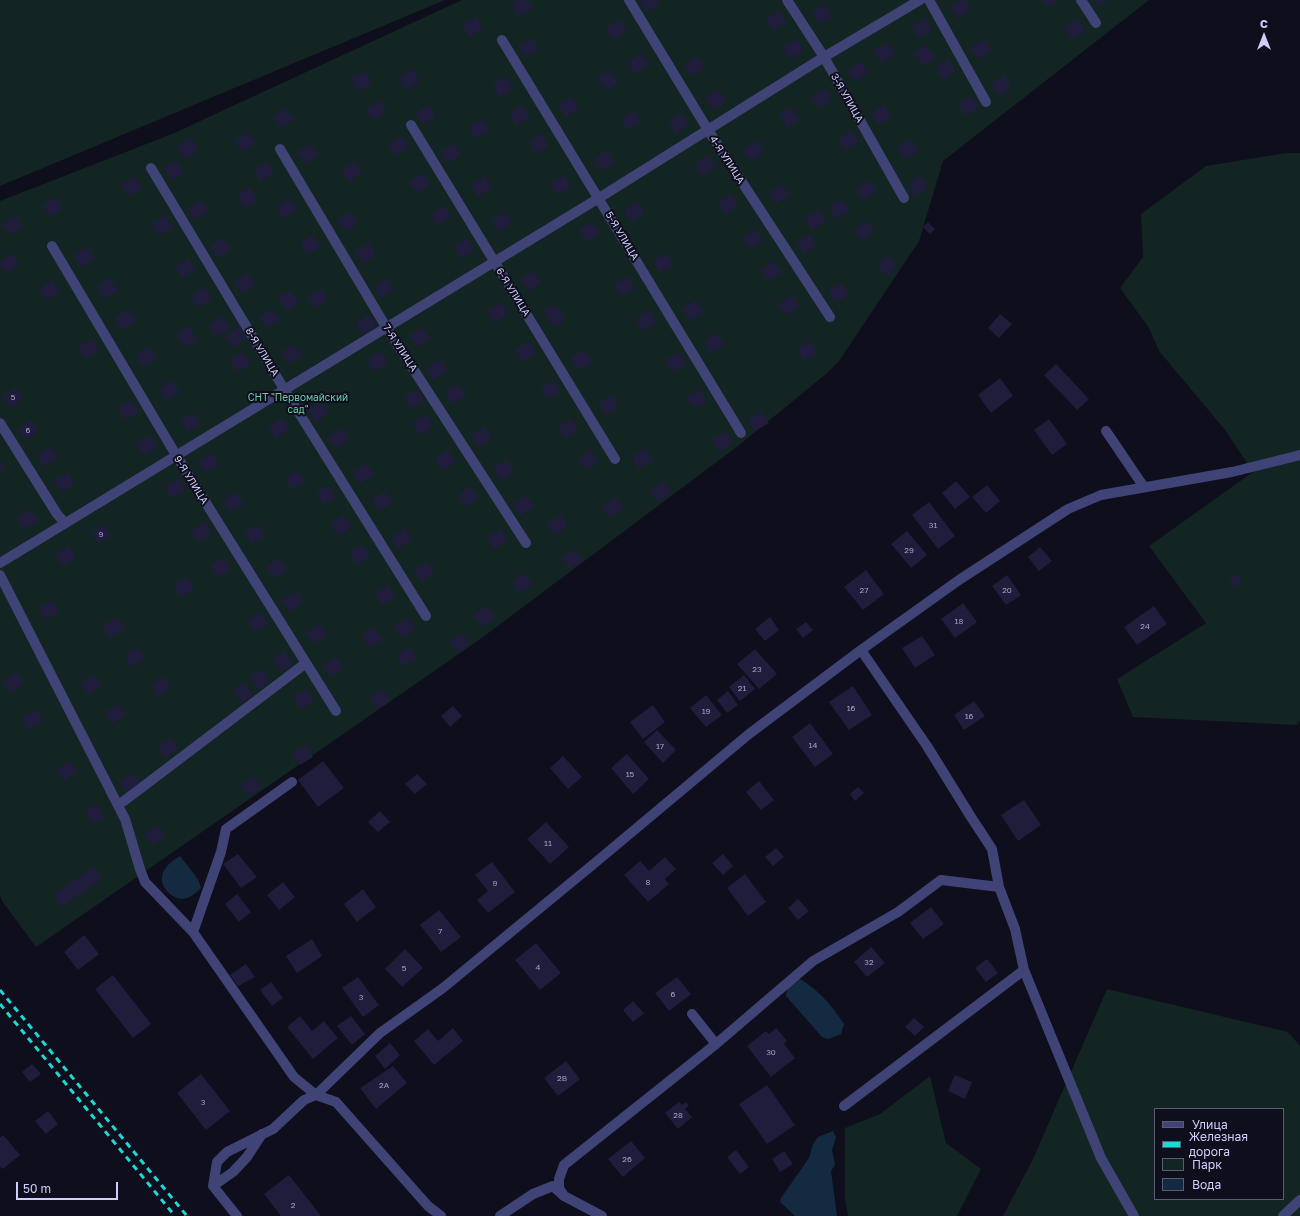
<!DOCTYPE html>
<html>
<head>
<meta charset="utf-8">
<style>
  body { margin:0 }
  #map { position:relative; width:1300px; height:1216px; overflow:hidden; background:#0f0e1c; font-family:"Golos Text",sans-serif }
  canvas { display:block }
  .legend { position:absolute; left:1154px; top:1108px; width:130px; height:92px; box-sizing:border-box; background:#0f0e1c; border:1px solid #5c5b74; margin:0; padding:5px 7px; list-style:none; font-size:12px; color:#cfcff9 }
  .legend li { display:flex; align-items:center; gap:8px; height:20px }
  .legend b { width:20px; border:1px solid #5c5b74 }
  .north { position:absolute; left:1244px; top:16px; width:40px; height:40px; -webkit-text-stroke:3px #0f0e1c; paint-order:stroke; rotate:0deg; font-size:11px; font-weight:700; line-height:16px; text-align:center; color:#cfcff9 }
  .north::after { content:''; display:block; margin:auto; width:14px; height:18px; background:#cfcff9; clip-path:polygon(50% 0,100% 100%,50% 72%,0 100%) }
  .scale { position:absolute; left:16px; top:1182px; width:102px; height:18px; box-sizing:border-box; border:2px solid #cfcff9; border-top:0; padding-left:5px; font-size:12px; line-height:14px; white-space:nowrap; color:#cfcff9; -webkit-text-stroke:3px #0f0e1c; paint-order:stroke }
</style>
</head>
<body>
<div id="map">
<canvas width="1300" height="1216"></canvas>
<ul class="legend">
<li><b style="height:5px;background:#3f4375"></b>Улица</li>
<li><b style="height:5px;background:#1dd8d4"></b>Железная дорога</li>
<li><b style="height:11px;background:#122522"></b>Парк</li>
<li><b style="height:11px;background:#142a40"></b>Вода</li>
</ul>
<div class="north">С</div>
<div class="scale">50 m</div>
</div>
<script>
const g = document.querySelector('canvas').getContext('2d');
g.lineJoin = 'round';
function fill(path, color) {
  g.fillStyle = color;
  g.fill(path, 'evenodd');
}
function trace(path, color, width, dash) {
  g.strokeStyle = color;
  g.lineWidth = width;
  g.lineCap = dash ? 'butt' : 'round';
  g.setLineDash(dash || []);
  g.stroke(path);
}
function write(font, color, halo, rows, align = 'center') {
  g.font = font + ' "Golos Text",sans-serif';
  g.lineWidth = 4;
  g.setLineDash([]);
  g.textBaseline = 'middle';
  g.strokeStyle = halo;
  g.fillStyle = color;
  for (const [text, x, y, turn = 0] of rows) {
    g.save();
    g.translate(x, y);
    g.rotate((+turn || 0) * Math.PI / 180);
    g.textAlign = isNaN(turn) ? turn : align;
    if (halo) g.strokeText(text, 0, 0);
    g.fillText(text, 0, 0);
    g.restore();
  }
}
fill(new Path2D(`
  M0,0H445L0,186Z
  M462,0H1149L943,161L919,241L839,361L826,374L738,446L479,640L36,947L2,901L0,895V201L172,134Z
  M1286,153H1300V720L1297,725L1133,717L1117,679L1206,623L1149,546L1253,472L1225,430L1159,351L1149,328L1120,288L1143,257L1141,214L1206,166Z
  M1107,989L1288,1032L1300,1046V1216H1003L1033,1159ZM1155,1109H1283V1199H1155Z
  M930,1076L946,1143L981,1169L957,1216H848L845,1199V1128L880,1114Z`), '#122522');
fill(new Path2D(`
  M180,856L198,879L201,888C191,898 181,904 169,893C165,890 161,883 162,877C163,867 172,861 180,856Z
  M796,977C816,987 832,1005 844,1024L841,1034L828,1039L822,1037L786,996L787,990Z
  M833,1131L836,1137L832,1150L835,1165L831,1171L837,1216H795L780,1202L781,1198L809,1158L813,1144L818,1137Z`), '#142a40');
fill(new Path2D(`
  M518,0H528L533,8L519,16L512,4Z
  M639,0H658L660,3L647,12Z
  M961,0H965L971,10L958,18L950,7Z
  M1042,0H1058L1047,7Z
  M1094,0H1108L1098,6Z
  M825,4L832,16L819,24L812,12Z
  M779,11L786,23L773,31L765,19Z
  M476,17L483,29L470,37L462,25Z
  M925,18L932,30L919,38L911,26Z
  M619,19L627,31L613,40L606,28Z
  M1078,19L1085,31L1072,39L1064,27Z
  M532,38L539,50L526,58L518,47Z
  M796,39L804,50L790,59L783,47Z
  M984,39L991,51L978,59L970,48Z
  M888,43L895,54L881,63L874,51Z
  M926,45L935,58L923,66L914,53Z
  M641,53L649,65L635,74L628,62Z
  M698,56L705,68L692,76L684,65Z
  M949,59L956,71L943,80L935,68Z
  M861,61L868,73L855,82L847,70Z
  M412,69L420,81L406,90L399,78Z
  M609,70L618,83L607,91L597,78Z
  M364,71L372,83L358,91L351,79Z
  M1005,75L1012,87L999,96L991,84Z
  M505,76L513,88L499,97L492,85Z
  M825,89L832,100L819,109L811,97Z
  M719,90L726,102L713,110L705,98Z
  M971,96L979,108L965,116L958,104Z
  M571,97L579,109L565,117L558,105Z
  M379,100L386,112L373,121L365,109Z
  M429,105L436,116L423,125L415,113Z
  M522,105L530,117L516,126L509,114Z
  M884,105L892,117L878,125L871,113Z
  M791,107L800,120L788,128L779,114Z
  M286,108L294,120L280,128L273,116Z
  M634,110L641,122L628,130L621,119Z
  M681,113L689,125L676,134L668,122Z
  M482,119L490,131L476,139L469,127Z
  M851,130L859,142L845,151L838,139Z
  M248,132L256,144L242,152L235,140Z
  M542,134L549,146L536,154L529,142Z
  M402,136L409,148L396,156L388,145Z
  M191,138L198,150L185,159L177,147Z
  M911,139L918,151L905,160L897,148Z
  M757,140L764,152L751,161L743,149Z
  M453,143L461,155L447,163L440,152Z
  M311,144L318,155L305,164L297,152Z
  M607,150L615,163L601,171L594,159Z
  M708,155L716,167L702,176L695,164Z
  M176,160L184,173L172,180L164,167Z
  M267,162L274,173L260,182L253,170Z
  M355,162L362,173L349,182L341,170Z
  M423,173L430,185L417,193L409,181Z
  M564,175L571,187L558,195L550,183Z
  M135,176L142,188L129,196L121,185Z
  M484,176L492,188L478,197L471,185Z
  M920,176L928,188L915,197L907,185Z
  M870,180L877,192L864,201L856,189Z
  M782,184L790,195L776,204L769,192Z
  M250,187L257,201L245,208L237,194Z
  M731,194L738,206L725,214L717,203Z
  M56,197L63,209L50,217L42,205Z
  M289,198L297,210L283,219L276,207Z
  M842,199L850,211L836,219L829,207Z
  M201,200L209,212L195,220L188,209Z
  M637,202L645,213L631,222L624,210Z
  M444,205L451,217L437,226L430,214Z
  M818,210L826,222L812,230L805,218Z
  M351,211L358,223L345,232L337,220Z
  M505,212L512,223L499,232L491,220Z
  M16,215L23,227L10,235L2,224Z
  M165,215L173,228L159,236L152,224Z
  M863,220L874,228L865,241L854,233Z
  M592,222L600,234L586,242L579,230Z
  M928,222L935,229L930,234L923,227Z
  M756,229L763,241L750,250L742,238Z
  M810,234L817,245L804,254L796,242Z
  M313,235L321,247L307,255L300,243Z
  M223,238L231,250L217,258L210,246Z
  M467,238L475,250L461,258L454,246Z
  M369,243L376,255L363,264L355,252Z
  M88,247L95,259L82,267L74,255Z
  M12,253L19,265L6,274L0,265V261Z
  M666,253L674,265L660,273L653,261Z
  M886,255L898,263L889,276L877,268Z
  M188,258L196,270L182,278L175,267Z
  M774,261L782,273L768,281L761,269Z
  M534,271L541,283L528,291L520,279Z
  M248,273L255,285L242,293L234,282Z
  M627,276L635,288L621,297L614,285Z
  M110,278L118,290L104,299L97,287Z
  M387,278L395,290L381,299L374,287Z
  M53,280L60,292L47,300L39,289Z
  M842,283L849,295L835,303L828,291Z
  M205,287L212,299L198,308L191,296Z
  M321,288L328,300L315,308L307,296Z
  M290,290L299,303L287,311L278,297Z
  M792,295L799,307L786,315L778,304Z
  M696,300L704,312L690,321L682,309Z
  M501,303L508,314L495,323L487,311Z
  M556,304L565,320L552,327L544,311Z
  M128,309L136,321L122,330L115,318Z
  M272,309L280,320L266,329L259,317Z
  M649,310L656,322L643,331L635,319Z
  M370,314L377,326L363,335L356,323Z
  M1000,314L1012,324L999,338L988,328Z
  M222,316L230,328L216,336L209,325Z
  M188,326L197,340L185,347L176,334Z
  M239,327L246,339L233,348L225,336Z
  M423,327L430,339L417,347L409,335Z
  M717,333L725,345L711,353L704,341Z
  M91,339L99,350L85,359L78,347Z
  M529,341L536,353L523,362L515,350Z
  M810,341L818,353L804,361L797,349Z
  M294,344L302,356L288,364L281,352Z
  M150,347L157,359L143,367L136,355Z
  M584,350L592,362L578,370L571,358Z
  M380,351L388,363L374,372L367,360Z
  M243,352L251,364L237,372L230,360Z
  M679,352L686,364L672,372L665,360Z
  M440,359L447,371L433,380L426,368Z
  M1056,364L1089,399L1077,410L1044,375Z
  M1000,378L1013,396L991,413L978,395Z
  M172,380L180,392L166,401L159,389Z
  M554,380L561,392L548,400L540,388Z
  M458,384L466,396L452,404L445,392Z
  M16,387L23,399L10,408L2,396Z
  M417,389L424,400L411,409L404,397Z
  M700,389L707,401L694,409L686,397Z
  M612,395L619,407L606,415L598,404Z
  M131,400L139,412L125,420L118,408Z
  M321,401L329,413L315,422L308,410Z
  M761,411L769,423L755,431L748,420Z
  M194,412L201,424L188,432L180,420Z
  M426,415L433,427L420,435L412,423Z
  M282,418L289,430L276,439L268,427Z
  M571,419L578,431L565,439L557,427Z
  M1049,419L1067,444L1052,455L1034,430Z
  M31,420L38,432L25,440L17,429Z
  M485,427L492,439L479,447L471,436Z
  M342,428L349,440L336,448L328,437Z
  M725,431L733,443L719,452L712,440Z
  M150,435L157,447L144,455L136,444Z
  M50,446L58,458L44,466L37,455Z
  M645,448L653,460L639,469L632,457Z
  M448,450L456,462L442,470L435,458Z
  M591,450L599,462L585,470L578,459Z
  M212,453L219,465L206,473L198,462Z
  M507,459L514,471L501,480L493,468Z
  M0,461L5,469L0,472Z
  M366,463L374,475L360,484L353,472Z
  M298,470L306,481L292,490L285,478Z
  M68,472L75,484L62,492L54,480Z
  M179,478L186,490L172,498L165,486Z
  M664,481L671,493L658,502L650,490Z
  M956,481L970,497L955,509L942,493Z
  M329,485L336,497L323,505L316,493Z
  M987,485L1000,501L986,513L972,497Z
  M471,486L479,498L465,506L458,495Z
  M385,491L393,503L379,511L372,499Z
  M236,492L244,504L230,512L223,501Z
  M526,495L534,507L520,516L513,504Z
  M616,497L623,510L610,518L602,506Z
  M929,502L955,536L938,549L912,515Z
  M30,509L38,521L24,530L17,518Z
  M344,515L352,527L338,536L330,524Z
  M561,515L568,527L555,535L547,524Z
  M205,522L212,534L198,542L191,530Z
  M104,524L112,536L98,544L91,532Z
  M258,524L265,536L252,544L244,532Z
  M404,528L412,540L398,549L391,537Z
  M500,529L508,541L494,549L487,537Z
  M907,531L927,555L911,568L891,544Z
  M69,545L76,557L63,566L55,554Z
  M362,545L370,556L356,565L349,553Z
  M1040,547L1052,561L1039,571L1028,557Z
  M575,549L583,561L569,569L562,557Z
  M224,557L231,569L218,577L210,565Z
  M279,558L287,570L273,578L266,567Z
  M427,562L434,574L421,582L413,570Z
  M866,570L884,594L863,610L844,587Z
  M525,573L533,585L519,593L512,581Z
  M1236,574L1242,581L1234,588L1228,581Z
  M1007,575L1021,595L1006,605L992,586Z
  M187,577L194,589L180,597L173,585Z
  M388,585L396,597L382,605L375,593Z
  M296,592L303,603L290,612L282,600Z
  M52,600L60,611L46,620L39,608Z
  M963,603L977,622L955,638L941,619Z
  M487,606L495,618L482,627L474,615Z
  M1154,606L1167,624L1137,645L1124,627Z
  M260,612L268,624L255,632L247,620Z
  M117,617L125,629L110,638L102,626Z
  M770,617L779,630L765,641L755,629Z
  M408,618L415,630L402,638L394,626Z
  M806,622L813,630L803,638L796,629Z
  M320,624L327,636L314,644L306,632Z
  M375,627L383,640L369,648L362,636Z
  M463,633L471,645L457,653L450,641Z
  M922,636L935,655L915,668L902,648Z
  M410,646L417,658L403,666L396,655Z
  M137,647L145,659L131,667L124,655Z
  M755,649L777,674L759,689L737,664Z
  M285,651L293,665L281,672L273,659Z
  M336,657L344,668L330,677L323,665Z
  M262,669L270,682L258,690L250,676Z
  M16,672L24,684L10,693L3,681Z
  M95,675L102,686L88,695L81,683Z
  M744,675L755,689L740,701L729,687Z
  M164,676L171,688L158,697L151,685Z
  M245,682L253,696L241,703L233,689Z
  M853,686L872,715L849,730L829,702Z
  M307,689L314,701L301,709L293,697Z
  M383,689L391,700L377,709L370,697Z
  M728,691L738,705L727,713L717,700Z
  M706,695L722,715L706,727L690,708Z
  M974,701L985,716L964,730L954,715Z
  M118,704L126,715L112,724L105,712Z
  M653,705L665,722L643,739L630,722Z
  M453,706L462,716L450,727L441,716Z
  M36,710L43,722L29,730L22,718Z
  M810,723L833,754L815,767L792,737Z
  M657,730L676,750L663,763L644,742Z
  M171,737L178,749L165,758L157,746Z
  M306,745L313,757L300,765L292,753Z
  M627,754L649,779L633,794L611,768Z
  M563,756L582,777L568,789L550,768Z
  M70,761L77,772L64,781L56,769Z
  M323,761L344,788L318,807L298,780Z
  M134,773L141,785L128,794L120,782Z
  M417,774L427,784L415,794L405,784Z
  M254,776L262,788L248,796L241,784Z
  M759,781L774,800L761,810L746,792Z
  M858,787L864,793L855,801L850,794Z
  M1024,800L1041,825L1018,841L1001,815Z
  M97,804L105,817L93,824L85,811Z
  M380,811L390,822L378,832L368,822Z
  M546,822L569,847L550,864L527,839Z
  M158,825L165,837L152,845L144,834Z
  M776,848L784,857L773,866L765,857Z
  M238,854L257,877L241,888L223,864Z
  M723,854L733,866L723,875L712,863Z
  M665,857L676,869L665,879L669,884L648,902L624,875L640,861L649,871Z
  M492,862L515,892L488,913L477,900L488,891L475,875Z
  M94,867L102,879L62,907L53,895Z
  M745,874L766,902L748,916L727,888Z
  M283,882L295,897L279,910L267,895Z
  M363,889L376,907L357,922L344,904Z
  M237,894L251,912L239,922L225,904Z
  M798,899L809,911L798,920L788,908Z
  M931,907L944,924L923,939L910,923Z
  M439,910L461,937L441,952L420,925Z
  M84,935L99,954L78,970L64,952Z
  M312,939L322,956L297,973L286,956Z
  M536,943L561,973L540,990L515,960Z
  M871,947L885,963L867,977L854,962Z
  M405,949L423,968L402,987L385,969Z
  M987,959L998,973L986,982L975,968Z
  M246,964L255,977L238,986L230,975Z
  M113,975L151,1024L133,1038L95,989Z
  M358,977L379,1005L363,1017L342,988Z
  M677,977L691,994L669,1011L655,993Z
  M271,982L283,998L272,1006L260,990Z
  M633,1001L644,1013L633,1022L623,1010Z
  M300,1016L312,1031L324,1021L338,1038L313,1059L287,1027Z
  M351,1016L365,1034L352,1045L337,1026Z
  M914,1018L924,1027L915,1036L905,1027Z
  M453,1028L463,1041L434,1065L414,1041L428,1029L438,1041Z
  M776,1028L787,1041L784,1044L795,1058L771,1077L747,1046L766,1031L769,1034Z
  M390,1043L400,1055L385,1069L375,1056Z
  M566,1061L580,1079L558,1096L544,1078Z
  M32,1064L41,1074L30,1082L22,1072Z
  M393,1066L407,1083L376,1109L360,1088Z
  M201,1074L230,1111L206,1130L177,1093Z
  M955,1075L972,1082L965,1099L948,1091Z
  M767,1085L795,1125L767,1144L739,1104Z
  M679,1102L682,1105L686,1102L689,1106L685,1109L692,1117L678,1129L665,1113Z
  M48,1111L58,1124L46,1134L35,1121Z
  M3,1135L20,1155L3,1169L0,1166V1138Z
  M631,1141L645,1158L623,1177L608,1159Z
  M736,1150L749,1167L740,1174L727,1157Z
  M784,1151L793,1164L780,1172L772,1159Z
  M289,1175L321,1216H281L264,1194Z`), '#1f1d3b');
trace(new Path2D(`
  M629,0L708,130L830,317
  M787,0L824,57L904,198
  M929,0L986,102
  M1081,0L1096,23
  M502,40L741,433
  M411,125L615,459
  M280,149L386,327L526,543
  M151,168L284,389L426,616
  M52,246L176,455L336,711
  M0,423L57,514L65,523
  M1106,431L1144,487
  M0,563L599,198L824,57L920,0
  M0,575L125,819L140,869L145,882L193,932L294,1077L316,1095L380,1033L443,988L596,862L749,734L861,650L959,580L1068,509L1101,495L1232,472L1300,455
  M861,650L927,746L971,817L992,849L999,887L1015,929L1024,970L1101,1158L1134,1216
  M124,801L306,663
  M193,932L221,852L226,829L292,782
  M716,1044L813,961L898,912L941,880L999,887
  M844,1106L1024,970
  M213,1186L233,1172L247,1157L262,1134
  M564,1196L559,1188V1179L564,1165L716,1044L692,1014
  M237,1216L213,1186L217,1162L227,1152L273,1129L304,1100L316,1095L336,1102L428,1206L441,1216
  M500,1216L533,1194L553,1186L564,1196L602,1216
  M1283,1216L1300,1200`), '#3f4375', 10);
trace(new Path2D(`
  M0,990L187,1216
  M0,1004L175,1216`), '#1dd8d4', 3, [6, 5]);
write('8px', '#a3a2ca', null, [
  ["5",13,397],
  ["6",28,430],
  ["31",933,525],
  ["9",101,534],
  ["29",909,550],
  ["27",864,590],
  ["20",1007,590],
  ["18",959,621],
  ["24",1145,626],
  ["23",757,669],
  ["21",742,688],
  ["16",851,708],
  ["19",706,711],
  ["16",969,716],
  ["14",813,745],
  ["17",660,746],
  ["15",630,774],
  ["11",548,843],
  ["8",648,882],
  ["9",495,883],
  ["7",440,931],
  ["32",869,962],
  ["4",538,967],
  ["5",404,968],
  ["6",673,994],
  ["3",361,997],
  ["30",771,1052],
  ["2В",562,1078],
  ["2А",384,1085],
  ["3",203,1102],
  ["28",678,1115],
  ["26",627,1159],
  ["2",293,1205]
]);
write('10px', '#cfcff9', '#0f0e1c', [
  ["3-Я УЛИЦА",847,98,60],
  ["4-Я УЛИЦА",727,160,57],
  ["5-Я УЛИЦА",622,236,59],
  ["6-Я УЛИЦА",513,292,58],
  ["7-Я УЛИЦА",400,348,57],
  ["8-Я УЛИЦА",262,352,59],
  ["9-Я УЛИЦА",191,480,58]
]);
write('10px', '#66cea8', '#0f0e1c', [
  ["СНТ \"Первомайский",298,398],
  ["сад\"",298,410]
]);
</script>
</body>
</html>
